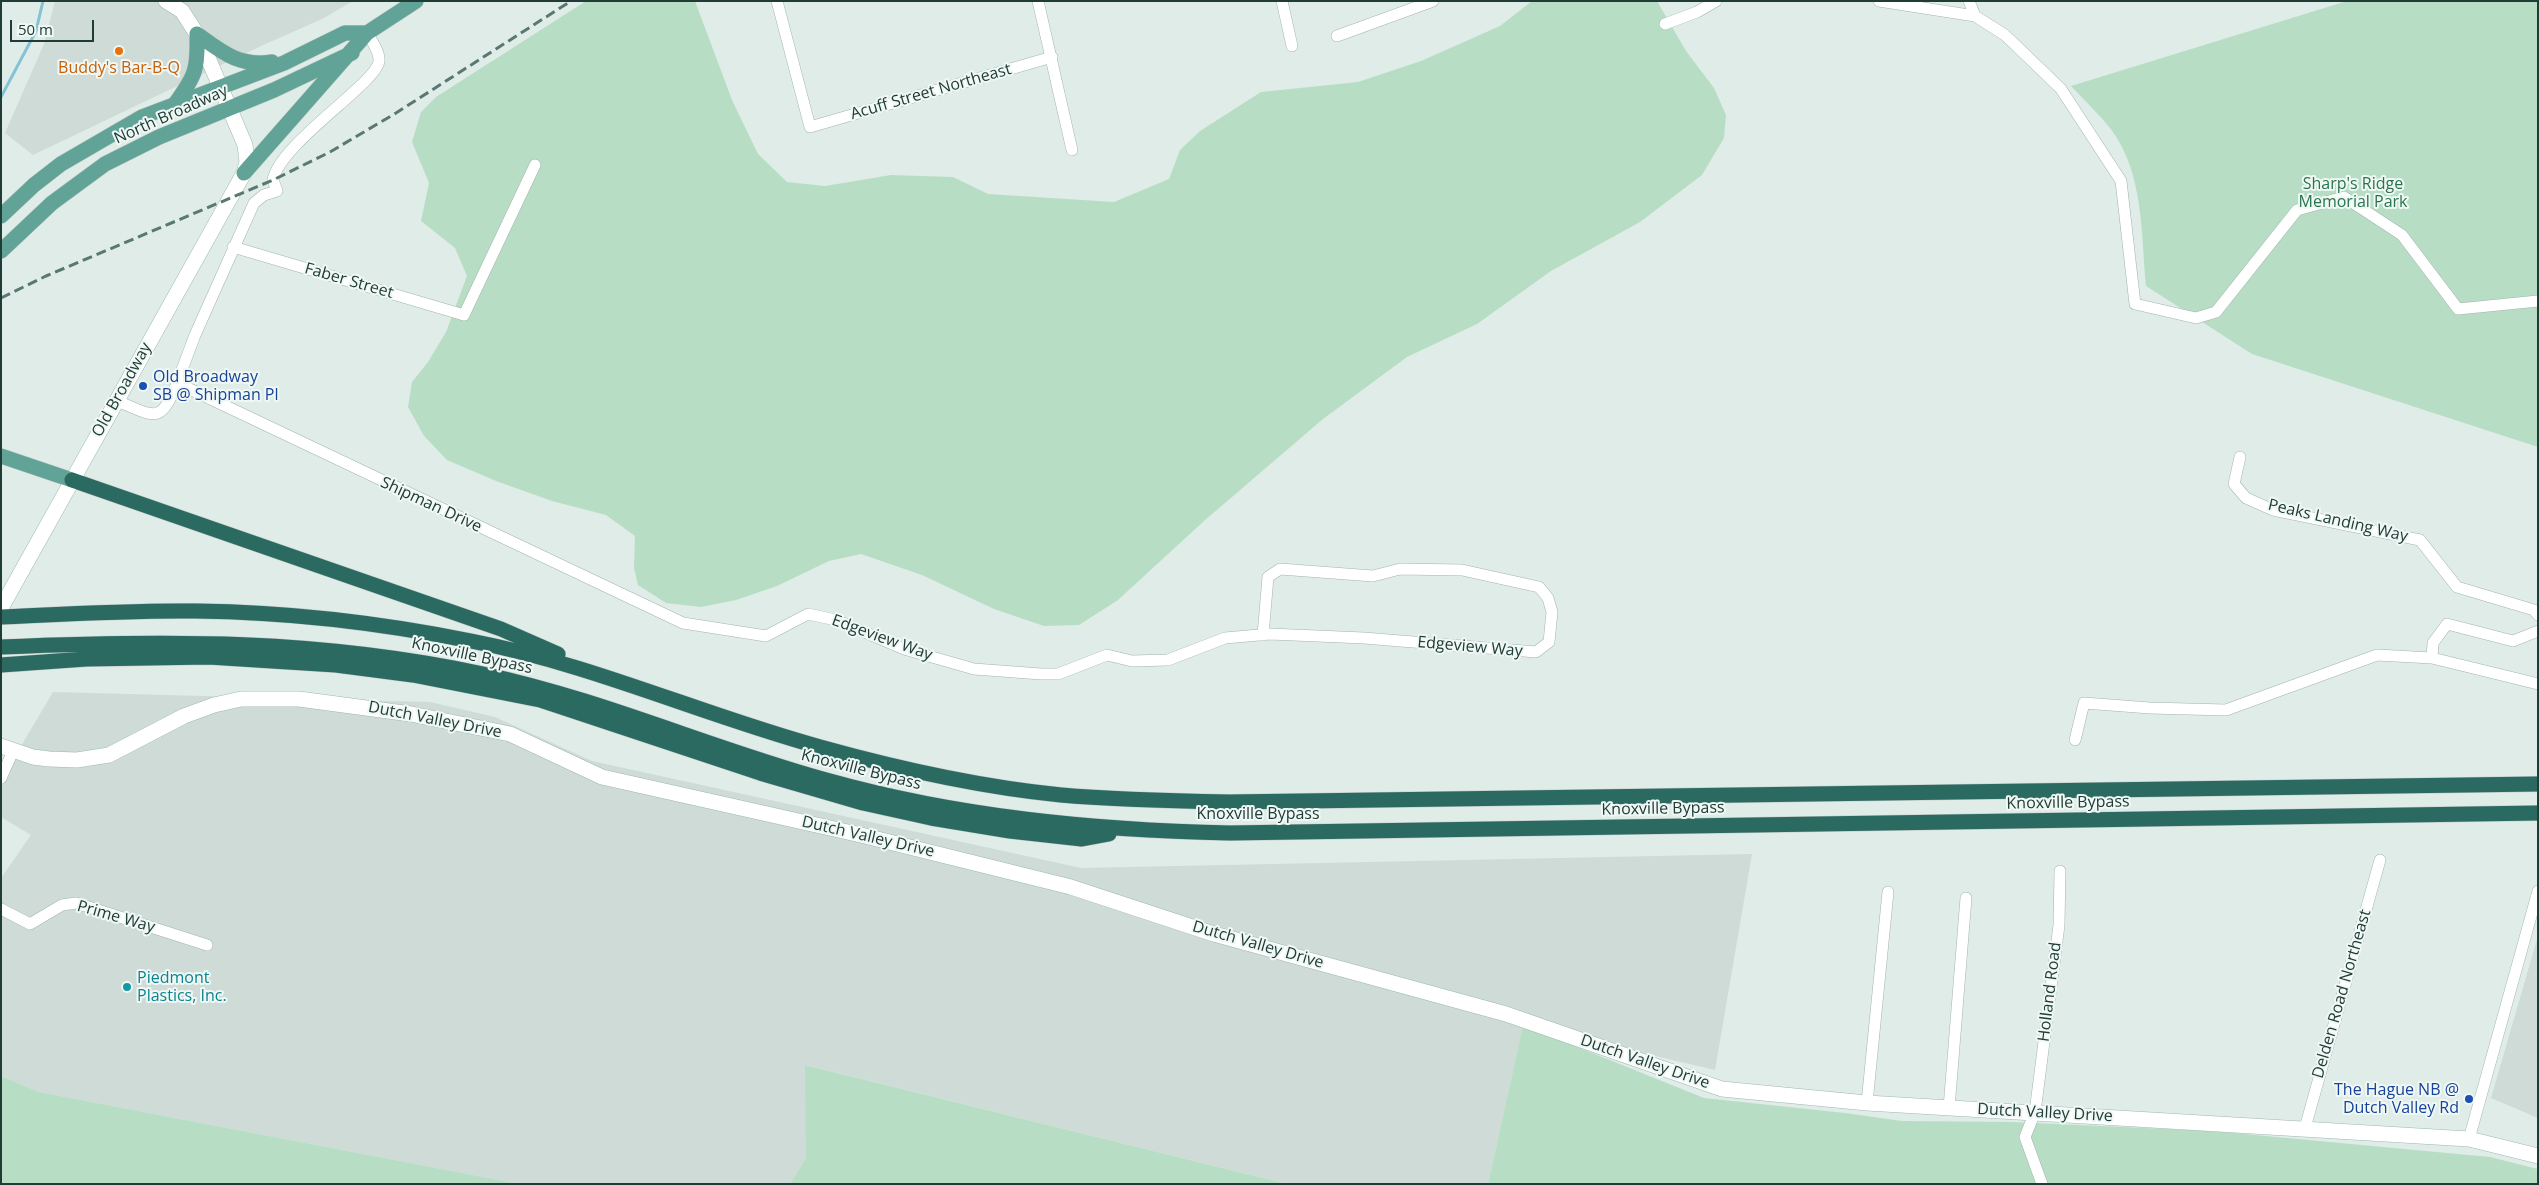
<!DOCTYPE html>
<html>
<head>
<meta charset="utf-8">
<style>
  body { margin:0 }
  #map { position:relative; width:2539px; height:1185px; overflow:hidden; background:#e0ece7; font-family:"Open Sans",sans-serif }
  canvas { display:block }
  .frame { position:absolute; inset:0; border:2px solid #203c37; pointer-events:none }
  .scale { position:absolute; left:10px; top:20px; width:84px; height:22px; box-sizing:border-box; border:2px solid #203c37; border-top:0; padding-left:6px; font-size:15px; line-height:18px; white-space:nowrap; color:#203c37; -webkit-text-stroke:4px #f0f8f5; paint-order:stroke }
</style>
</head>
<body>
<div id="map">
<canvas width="2539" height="1185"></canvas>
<div class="frame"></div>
<div class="scale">50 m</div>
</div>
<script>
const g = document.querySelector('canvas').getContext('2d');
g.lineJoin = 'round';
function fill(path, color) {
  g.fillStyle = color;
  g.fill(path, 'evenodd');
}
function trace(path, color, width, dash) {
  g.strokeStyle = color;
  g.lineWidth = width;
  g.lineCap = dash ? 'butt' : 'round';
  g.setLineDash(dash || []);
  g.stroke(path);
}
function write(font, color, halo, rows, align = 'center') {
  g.font = font + ' "Open Sans",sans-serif';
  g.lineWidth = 4;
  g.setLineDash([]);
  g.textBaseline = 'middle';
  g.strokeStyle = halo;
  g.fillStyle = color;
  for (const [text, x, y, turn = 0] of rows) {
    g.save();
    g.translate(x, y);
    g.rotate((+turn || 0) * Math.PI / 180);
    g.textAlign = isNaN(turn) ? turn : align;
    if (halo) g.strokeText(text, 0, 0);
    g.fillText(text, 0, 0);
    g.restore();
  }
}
fill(new Path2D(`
  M55,1H353L322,19L261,46L33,155L5,133L44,44Z
  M53,692L430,702L495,717L592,761L1081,868L1752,854L1715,1070L1523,1025L1488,1184H1287L806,1065V1158L790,1184H520L39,1092L1,1076V878L31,835L1,817V780Z
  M2538,936V1118L2491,1098Z`), '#cedbd6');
fill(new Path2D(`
  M586,1H695L732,100L758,154L787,182L825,186L891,175L953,177L988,194L1114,202L1169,179L1180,150L1200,131L1261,92L1358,82L1421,61L1500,26L1532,1H1657L1686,51L1714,88L1726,115L1724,138L1702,175L1640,222L1551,271L1477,324L1407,357L1323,419L1204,521L1118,600L1079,625L1044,626L994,609L922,575L861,554L829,561L777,586L736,600L701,607L666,603L638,585L634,568L635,536L606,515L552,501L496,481L447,460L424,436L408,407L412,382L428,362L446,332L467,276L455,248L421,221L429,183L412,142L421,112L436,97Z
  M2347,1H2538V447L2252,354L2146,286C2141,233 2144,172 2110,128C2098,113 2084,100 2071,86Z
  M1523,1025L1704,1098L1845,1113L1902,1121L2012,1122L2212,1131L2490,1157L2538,1169V1184H1488Z
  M805,1065L1287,1184H790L806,1158Z
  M1,1076L39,1092L520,1184H1Z`), '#b7dec4');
trace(new Path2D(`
  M1,97L36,31L43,1`), '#84c3d4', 3);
const street = new Path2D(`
  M777,1L810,127L1052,57
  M1038,1L1072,150
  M1282,1L1292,46
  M1879,1L1975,16L2005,35L2061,89L2121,181L2135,304L2196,318L2216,312L2297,210L2344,197L2402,235L2458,309L2538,301
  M1969,1L1975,16
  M1665,24L1697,12L1716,1
  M1337,36L1433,1
  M233,247L464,315L535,165
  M177,383L195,335L254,203L264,195L277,191L273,180C280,143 378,82 379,61C380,52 371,40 367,33
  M117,401C155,416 160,426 177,383L683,623L766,636L808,614L836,620L904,649L974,669L1041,674H1058L1107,655L1132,661L1168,660L1225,638L1270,634L1364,638L1536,652L1549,642L1552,612L1548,598L1539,587L1462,570L1400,569L1373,576L1280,569L1268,577L1263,635
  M2240,457L2234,484L2246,498L2273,510L2420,540L2457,587L2534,610L2538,615
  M2432,658L2433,643L2447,624L2513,641L2538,631
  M2075,740L2084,703L2150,708L2226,710L2377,655L2432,658L2538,684
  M1,778L13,751
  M1,909L30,924L62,905L76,903L207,945
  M1867,1103L1888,892
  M1949,1108L1966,898
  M2305,1128L2380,860
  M2469,1139L2538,891
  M2042,1184L2025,1137L2035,1112L2059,925L2060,871`);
const secondary = new Path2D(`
  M1,608L244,173L247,162L245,145L200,39L182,11L166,1
  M1,746L33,757L49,759L77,760L109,755L184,716L214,705L241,699H299L411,714L510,734L602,777L861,835L1071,887L1214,934L1506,1014L1722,1089L1867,1103L2469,1139L2538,1156`);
const primary = new Path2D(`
  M197,34C222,52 239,67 272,62
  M175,104C196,75 198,69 197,34
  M244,173L367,33L416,1
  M1,216L34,185L61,164L142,117L284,63L345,33H367
  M1,251L52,203L105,164L159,137L274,90L352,53
  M1,456L72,480`);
const highway = new Path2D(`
  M72,480L501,629L558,654
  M1,617C66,614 131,610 196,611C288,612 381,623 471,641C591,664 703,715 820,747C899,769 980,787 1061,795C1117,800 1174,801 1230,802L2538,784
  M1,647C168,640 319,639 483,674C601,699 710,748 826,780C958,817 1093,830 1230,833L2538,813
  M1,665L86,659L209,657L336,665L413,675L540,700L760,773L863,803L931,818L1010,831L1082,839L1109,834`);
trace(street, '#a3b4af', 12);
trace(secondary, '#9eb8b0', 16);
trace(primary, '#c1c8c7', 16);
trace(highway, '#c1c8c7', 16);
trace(street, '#fff', 11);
trace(secondary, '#fff', 15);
trace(primary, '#62a397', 15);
trace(highway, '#2a6a61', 15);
trace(new Path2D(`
  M1,298L46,276L273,180L330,152L396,113L571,1`), '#5a7872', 3, [10, 5]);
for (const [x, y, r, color] of [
  [119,51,5,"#e8710a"],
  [143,386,5,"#1a4fb4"],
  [127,987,5,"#0f9aa8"],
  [2469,1099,5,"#1a4fb4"]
]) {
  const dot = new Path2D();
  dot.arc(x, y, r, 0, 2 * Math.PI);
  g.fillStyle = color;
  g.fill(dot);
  trace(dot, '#f0f8f5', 2);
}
write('16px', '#c56008', '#f0f8f5', [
  ["Buddy's Bar-B-Q",119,68]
]);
write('16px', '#203c37', '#f0f8f5', [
  ["Acuff Street Northeast",931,92,-16],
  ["North Broadway",171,115,-24],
  ["Faber Street",349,281,16],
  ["Old Broadway",122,390,-61],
  ["Shipman Drive",431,505,25],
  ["Peaks Landing Way",2338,521,13],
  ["Edgeview Way",882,638,20],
  ["Edgeview Way",1470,647,5],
  ["Knoxville Bypass",472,656,12],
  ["Dutch Valley Drive",435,720,11],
  ["Knoxville Bypass",861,770,14],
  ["Knoxville Bypass",2068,803,-1],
  ["Knoxville Bypass",1663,809,-1],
  ["Knoxville Bypass",1258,814],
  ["Dutch Valley Drive",868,837,13],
  ["Prime Way",116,917,16],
  ["Dutch Valley Drive",1258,945,16],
  ["Holland Road",2050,992,-83],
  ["Delden Road Northeast",2342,994,-74],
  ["Dutch Valley Drive",1645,1062,19],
  ["Dutch Valley Drive",2045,1113,3]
]);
write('16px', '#28754b', '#f0f8f5', [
  ["Sharp's Ridge",2353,184],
  ["Memorial Park",2353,202]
]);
write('16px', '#164399', '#f0f8f5', [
  ["Old Broadway",153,377],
  ["SB @ Shipman Pl",153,395],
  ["The Hague NB @",2459,1090,"right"],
  ["Dutch Valley Rd",2459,1108,"right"]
], 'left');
write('16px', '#0d838f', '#f0f8f5', [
  ["Piedmont",137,978],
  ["Plastics, Inc.",137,996]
], 'left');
</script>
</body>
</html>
